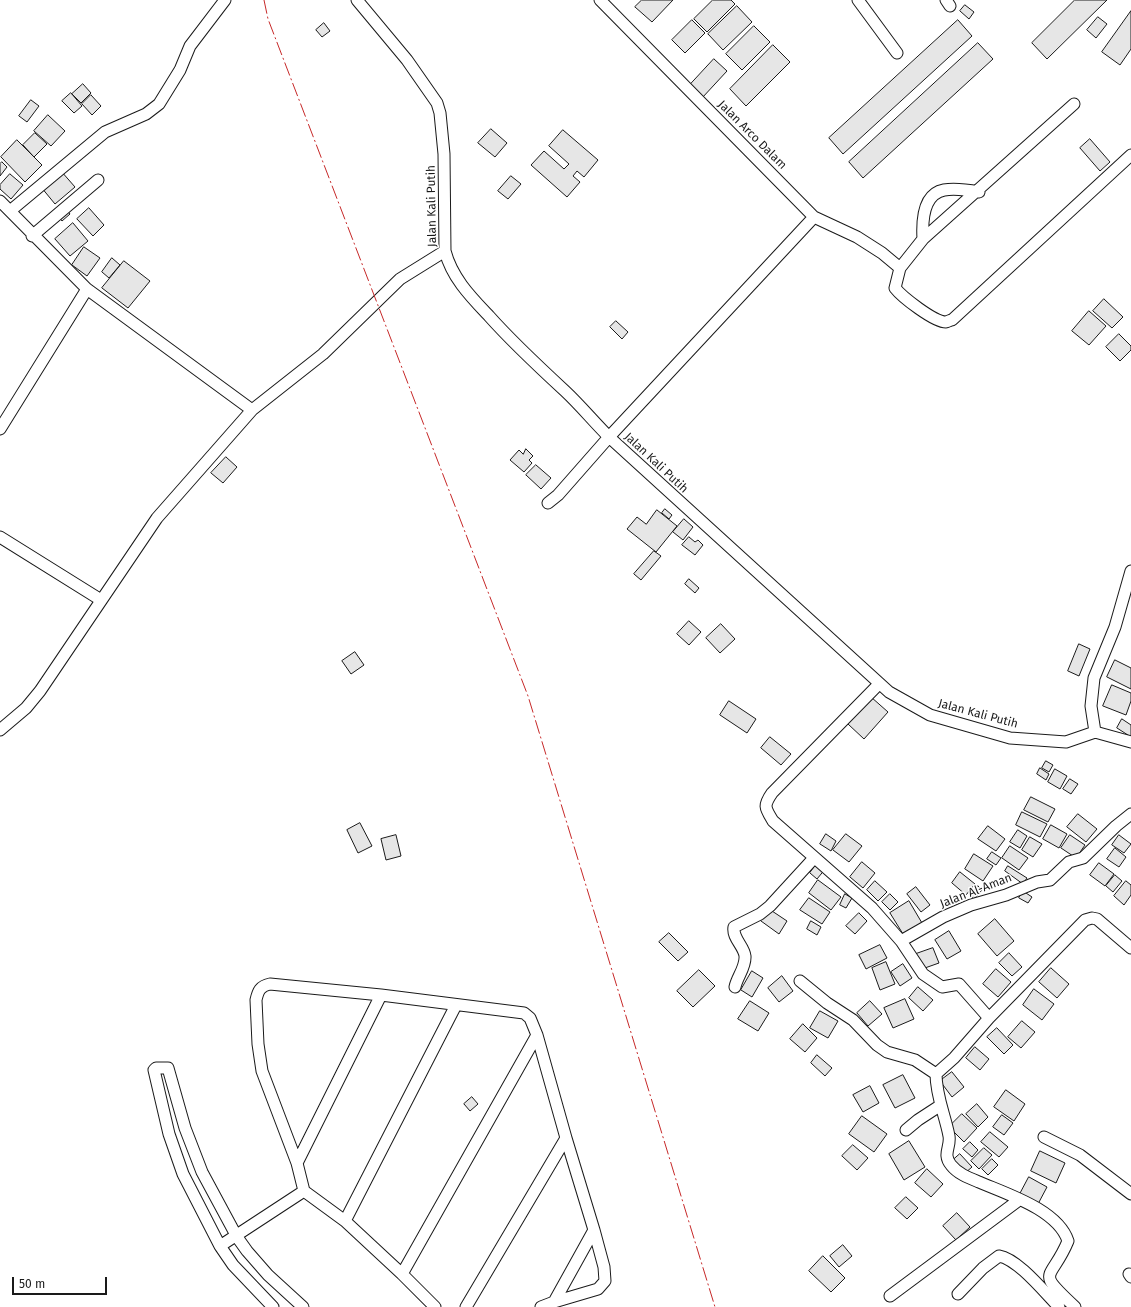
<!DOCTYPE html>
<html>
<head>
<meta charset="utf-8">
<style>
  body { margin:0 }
  #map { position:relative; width:1131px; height:1307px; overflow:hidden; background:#fff; font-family:"Fira Sans",sans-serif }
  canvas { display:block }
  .scale { position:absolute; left:12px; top:1277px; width:95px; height:18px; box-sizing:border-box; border:2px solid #1a1a1a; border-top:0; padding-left:5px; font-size:12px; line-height:14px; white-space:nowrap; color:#1a1a1a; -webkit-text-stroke:3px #fff; paint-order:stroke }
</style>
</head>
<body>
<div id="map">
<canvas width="1131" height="1307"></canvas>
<div class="scale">50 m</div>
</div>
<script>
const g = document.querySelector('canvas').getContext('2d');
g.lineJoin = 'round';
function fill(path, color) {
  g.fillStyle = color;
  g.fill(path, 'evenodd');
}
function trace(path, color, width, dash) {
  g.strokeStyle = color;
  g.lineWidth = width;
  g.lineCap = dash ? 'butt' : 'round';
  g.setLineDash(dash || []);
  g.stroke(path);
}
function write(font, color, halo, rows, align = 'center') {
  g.font = font + ' "Fira Sans",sans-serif';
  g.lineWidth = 3;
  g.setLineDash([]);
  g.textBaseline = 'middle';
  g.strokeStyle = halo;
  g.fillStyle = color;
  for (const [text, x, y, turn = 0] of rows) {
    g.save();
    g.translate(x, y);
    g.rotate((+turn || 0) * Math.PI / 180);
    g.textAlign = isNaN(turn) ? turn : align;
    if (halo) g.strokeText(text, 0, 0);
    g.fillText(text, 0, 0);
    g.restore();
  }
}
const building = new Path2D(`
  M642,0H673L652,22L635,7Z
  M713,0H731L735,4L707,32L694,19Z
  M1075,0H1107L1047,59L1032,43Z
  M965,5L974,12L969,19L960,11Z
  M737,6L752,22L723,50L708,34Z
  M1131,11V49L1120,65L1102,52Z
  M1098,17L1107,24L1096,38L1087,30Z
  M692,20L705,33L685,53L672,40Z
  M958,20L972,36L843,154L829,138Z
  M324,23L330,31L322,37L316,30Z
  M754,26L770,42L742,70L726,54Z
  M978,43L993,59L863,178L849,162Z
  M773,45L790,62L746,106L730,89Z
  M714,59L727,71L702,98L689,86Z
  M83,84L91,93L81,103L72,94Z
  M71,93L82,106L74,113L62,101Z
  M91,95L101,106L92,115L82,104Z
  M31,100L39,106L27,122L19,116Z
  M48,115L65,131L51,146L34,131Z
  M491,129L507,143L495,157L478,143Z
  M563,130L598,160L584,177L577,171L573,176L580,182L567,197L531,165L544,151L564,169L569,164L549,146Z
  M35,133L47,144L34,157L23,145Z
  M1090,139L1110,162L1100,171L1080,148Z
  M17,140L42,165L25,182L1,157Z
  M2,162L7,167L0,176V164Z
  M61,171L75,187L55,204L41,187Z
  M10,174L23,185L11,199L0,189V185Z
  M511,176L521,184L508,199L498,191Z
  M89,208L104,225L93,236L77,219Z
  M67,210L70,214L62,221L58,216Z
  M73,223L88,241L70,256L55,239Z
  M84,247L100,258L87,276L72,265Z
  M112,258L120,265L109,278L102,272Z
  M124,261L150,281L128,308L102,288Z
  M1104,299L1123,317L1112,328L1093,311Z
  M1089,311L1106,326L1089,345L1072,331Z
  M616,321L628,332L622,339L610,327Z
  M1119,334L1131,346V350L1120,361L1106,347Z
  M526,449L533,456L529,460L532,463L524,472L510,460L519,450L523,454Z
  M226,457L237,467L223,483L211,473Z
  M536,465L551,478L541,489L526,475Z
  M665,509L672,515L669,519L662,513Z
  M657,510L677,526L656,552L627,529L637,517L646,524Z
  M684,519L693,527L683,540L673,532Z
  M689,537L695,542L698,540L703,545L695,555L682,545Z
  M654,551L661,556L641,580L634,574Z
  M689,579L699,588L695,593L685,584Z
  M689,621L701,632L689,645L677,634Z
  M721,624L735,639L720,653L706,638Z
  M1079,644L1090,649L1079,676L1068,671Z
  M355,652L364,665L351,674L342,661Z
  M1115,660L1131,668V689L1107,677Z
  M1112,685L1131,693V701L1126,715L1103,706Z
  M871,697L888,712L864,739L848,724Z
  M729,701L756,719L747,733L720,715Z
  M1122,719L1131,725V737L1117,728Z
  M770,737L791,754L781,765L761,748Z
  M1046,761L1053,765L1049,772L1042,768Z
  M1040,768L1049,774L1046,780L1037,774Z
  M1055,769L1067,776L1060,789L1048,782Z
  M1070,779L1078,784L1071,794L1063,789Z
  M1031,797L1055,809L1048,822L1024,810Z
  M1022,812L1047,824L1040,837L1016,825Z
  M1078,814L1097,829L1086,842L1067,827Z
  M360,823L372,846L358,853L347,830Z
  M1051,825L1067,834L1059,848L1043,839Z
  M988,826L1005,839L996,851L978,839Z
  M1018,830L1027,836L1020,848L1010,842Z
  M826,834L836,841L831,851L820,844Z
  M846,834L862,846L849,862L833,850Z
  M396,835L401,856L386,860L381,839Z
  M1070,835L1085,845L1076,858L1061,848Z
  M1119,835L1131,844L1124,853L1112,845Z
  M1030,837L1042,844L1033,857L1022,850Z
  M1010,846L1028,858L1019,870L1002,858Z
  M1115,848L1126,857L1119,867L1107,859Z
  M992,852L1001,858L996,865L987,859Z
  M974,854L993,866L983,881L965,869Z
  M818,862L826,868L817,879L810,873Z
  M862,862L875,873L863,888L850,877Z
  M1099,863L1114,874L1105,886L1090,875Z
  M1008,866L1027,878L1023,884L1005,871Z
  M960,872L975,884L966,895L952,883Z
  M1115,875L1122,881L1113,892L1106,886Z
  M818,880L841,897L831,910L809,893Z
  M875,881L887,892L878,901L867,890Z
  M1126,881L1131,885V895L1124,905L1114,896Z
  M978,886L982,890L974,899L970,895Z
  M916,887L930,905L921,912L907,894Z
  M1023,891L1032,897L1028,903L1019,898Z
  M845,894L852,898L846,908L840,905Z
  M890,894L898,902L890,910L882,902Z
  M809,898L830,912L822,924L800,910Z
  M909,901L922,923L903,934L890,913Z
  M769,909L787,921L779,934L761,921Z
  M859,913L867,921L855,934L846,926Z
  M995,919L1014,941L997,956L978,934Z
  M811,921L821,927L817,935L807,929Z
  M949,931L961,951L947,959L935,940Z
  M669,933L688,952L678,961L659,942Z
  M880,945L887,958L866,969L859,955Z
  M933,948L939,963L922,969L916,954Z
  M1009,953L1022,967L1012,976L999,963Z
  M886,962L895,984L880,990L872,968Z
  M903,964L912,978L900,986L891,972Z
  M1051,968L1069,984L1057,998L1039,982Z
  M996,969L1011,982L998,997L983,984Z
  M699,970L715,986L693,1007L677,991Z
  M752,971L763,978L752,997L741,990Z
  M782,976L793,991L779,1002L768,988Z
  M918,987L933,1000L923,1011L909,998Z
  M1034,989L1054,1004L1042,1020L1023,1005Z
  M905,999L914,1019L893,1028L884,1008Z
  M750,1001L769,1013L758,1031L738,1019Z
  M870,1001L882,1014L868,1026L857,1013Z
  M820,1011L838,1021L828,1038L810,1028Z
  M1022,1021L1035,1032L1021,1048L1008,1037Z
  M803,1024L817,1038L805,1052L790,1039Z
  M997,1028L1013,1045L1004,1054L987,1037Z
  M975,1047L989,1059L980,1070L966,1058Z
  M817,1055L832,1068L825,1076L811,1063Z
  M952,1072L964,1087L952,1097L940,1081Z
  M903,1075L915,1098L895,1108L883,1085Z
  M870,1086L879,1103L863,1112L853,1095Z
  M1006,1090L1025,1104L1014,1121L994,1107Z
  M472,1097L478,1104L470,1111L464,1104Z
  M977,1104L988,1117L978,1127L966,1114Z
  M962,1114L977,1128L964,1142L949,1127Z
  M1002,1115L1013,1123L1004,1135L993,1127Z
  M862,1116L887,1134L874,1152L849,1134Z
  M990,1132L1008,1147L999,1157L981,1142Z
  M909,1141L925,1167L904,1180L889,1154Z
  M970,1142L978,1150L972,1157L963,1149Z
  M853,1145L868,1158L857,1170L842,1156Z
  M984,1148L992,1155L979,1169L971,1161Z
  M1040,1151L1065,1163L1056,1183L1031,1171Z
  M960,1154L972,1167L964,1174L952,1161Z
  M992,1159L998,1165L988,1175L982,1169Z
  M927,1169L943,1184L931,1197L915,1183Z
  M1029,1177L1047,1187L1038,1204L1020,1194Z
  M906,1197L918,1208L907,1219L895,1208Z
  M957,1213L970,1227L956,1240L943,1226Z
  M843,1245L852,1256L839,1267L830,1256Z
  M823,1256L845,1278L831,1292L809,1271Z`);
fill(building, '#e6e6e6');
trace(building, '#1a1a1a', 1);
const minor = new Path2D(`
  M357,0L407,60L437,103L440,113L444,154L445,251C452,278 471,297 489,316C513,343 539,367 565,391C580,405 594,422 609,437L889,692L930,715L1010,738L1066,742L1095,732L1131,742
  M600,0L814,217L857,237L882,253L900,268
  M858,0L897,53
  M946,0L950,6
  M1074,104L923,239L900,268L895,288C902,297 934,322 946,322C946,322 951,320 952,320L1131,155
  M0,201L87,289L252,410
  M10,211L105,132L146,114L159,104L180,70L190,46L225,0
  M32,236L98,180
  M923,239C922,222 923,194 944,190C955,188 968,190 979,192
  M0,429L87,289
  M548,503L558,495L609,437L814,217
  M0,537L101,600
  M879,684L772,793C763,806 765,808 773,821L872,908L901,941
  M0,730L26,708L40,691L157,518L252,410L323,354L400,279L445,251
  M1095,732L1091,706L1094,678L1115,627L1131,571
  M800,981L827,1003L853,1020L877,1045L887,1052L915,1060L936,1074
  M735,987C737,977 746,967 745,956C744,946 732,938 734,927L760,914L770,906L814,858
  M989,1018L1085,920L1092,918L1097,919L1131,948
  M906,1130L918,1120L941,1105
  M1044,1137L1080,1155L1131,1194
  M297,1163L262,1071L258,1044L256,1000C258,991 260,986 270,984L381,995L524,1013L530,1018L537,1035L566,1138
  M304,1191L345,1221L456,1005
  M345,1221L402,1274L537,1035
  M220,1246L304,1191L297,1163L381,995
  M402,1274L435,1307
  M1129,1274L1131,1277
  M958,1294L983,1268L999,1256C1018,1259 1045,1293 1059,1307
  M890,1296L1019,1200
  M554,1302L598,1289L605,1281L604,1267L594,1230
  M273,1307L233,1265L220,1246L183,1174L169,1134L154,1070L156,1068H168L185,1128L202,1172L237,1237L247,1251L268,1275L303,1307
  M466,1307L566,1138L594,1230L554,1302L541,1307
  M1075,1307C1034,1269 1051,1282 1068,1241C1058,1210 1007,1194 979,1182C969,1178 958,1174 951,1165C942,1154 951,1147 949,1136C945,1115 936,1096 936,1074L954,1058L989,1018L959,984L942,987L923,974L901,941L943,917L971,905L1006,895L1037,882L1050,880L1069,862L1083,858L1116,826L1131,814`);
trace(minor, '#1a1a1a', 13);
trace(minor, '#fff', 11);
trace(new Path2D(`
  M264,0L268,19L528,696L715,1307`), '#c62828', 1, [14, 3, 2, 3]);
write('12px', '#1a1a1a', '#fff', [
  ["Jalan Arco Dalam",752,135,45],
  ["Jalan Kali Putih",432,206,-91],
  ["Jalan Kali Putih",656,463,43],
  ["Jalan Kali Putih",978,714,15],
  ["Jalan Al-Aman",976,891,-21]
]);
</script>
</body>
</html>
